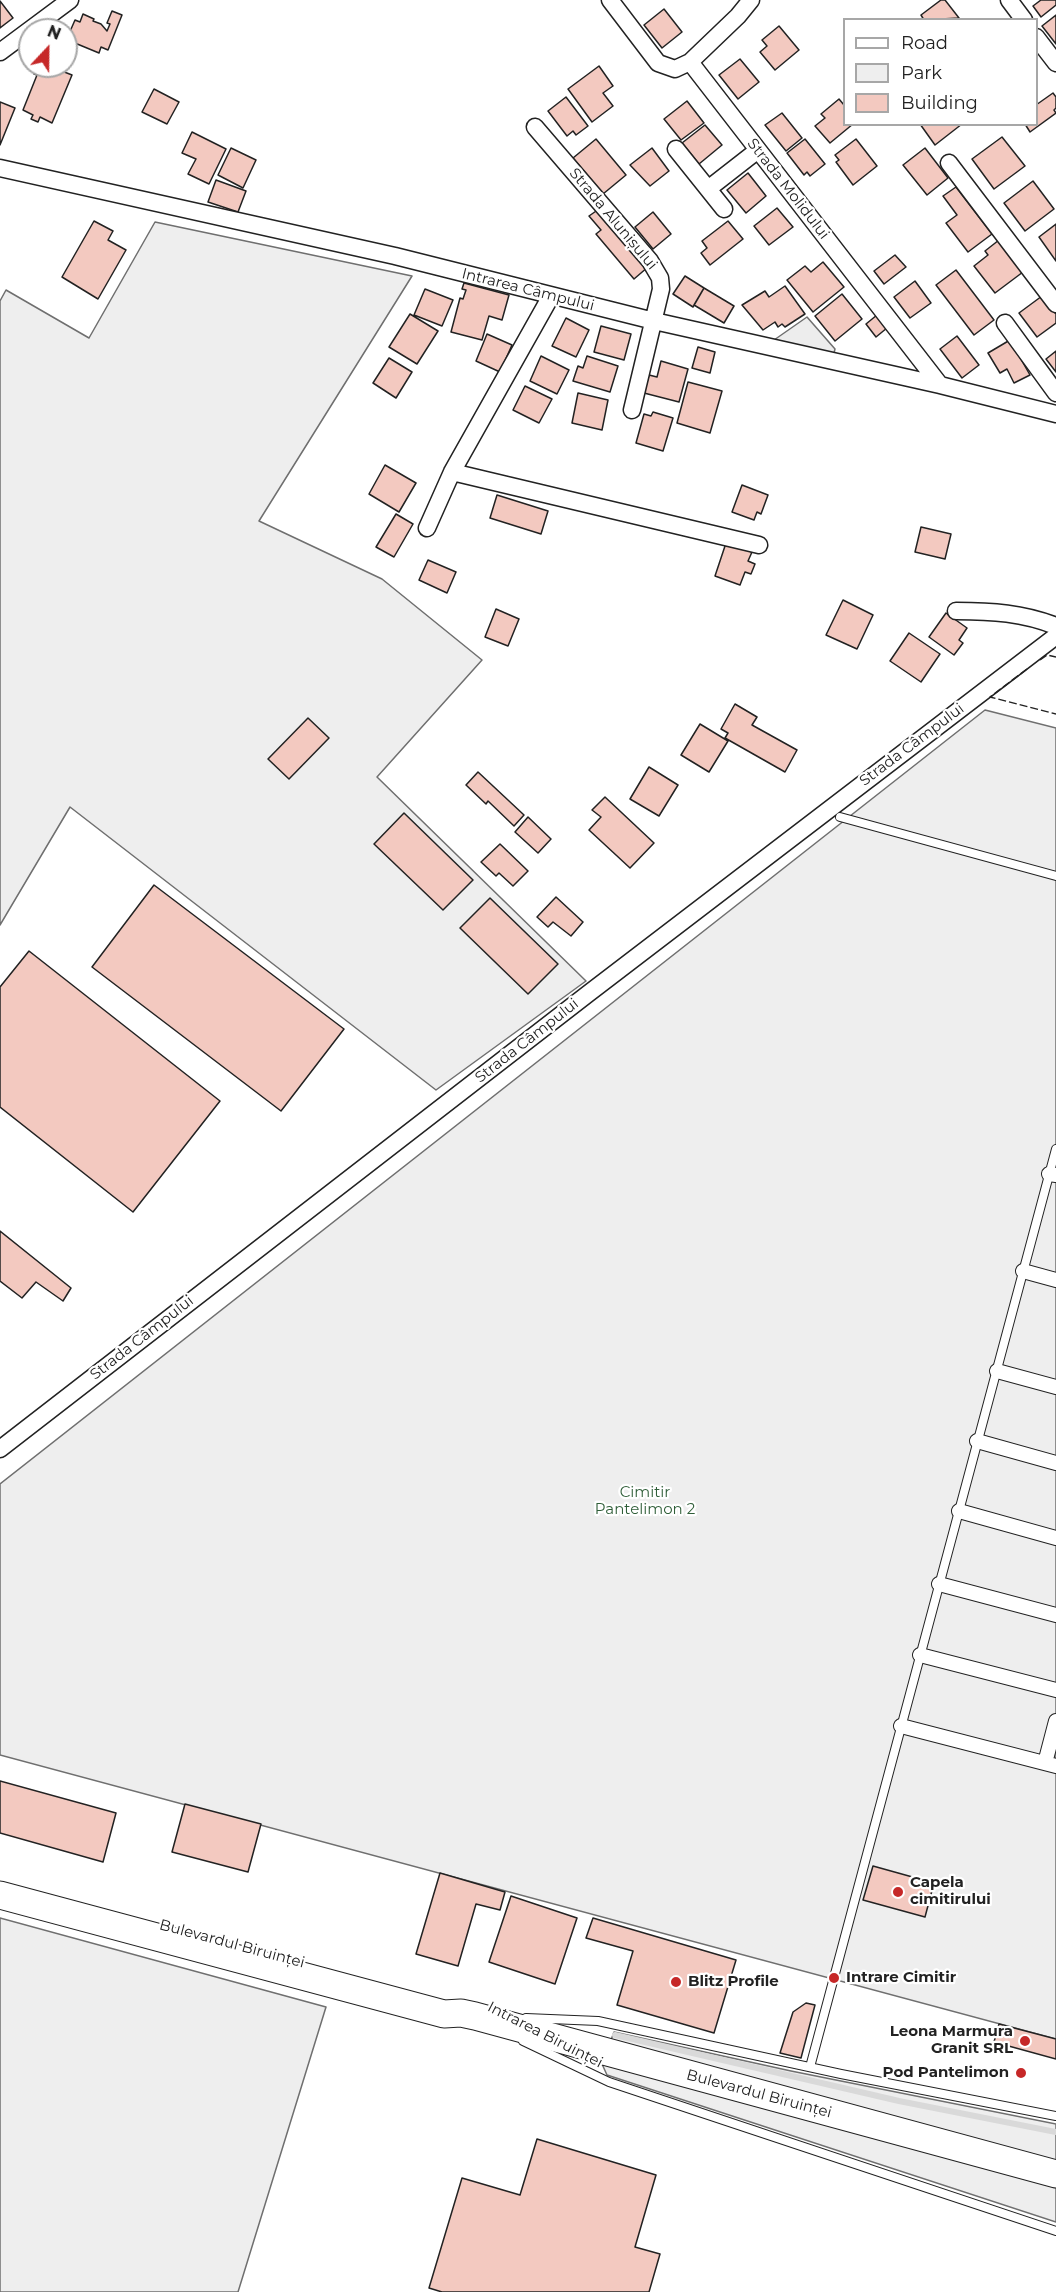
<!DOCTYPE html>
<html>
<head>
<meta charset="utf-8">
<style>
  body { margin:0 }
  #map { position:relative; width:1056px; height:2292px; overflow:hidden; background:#fff; font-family:Montserrat,sans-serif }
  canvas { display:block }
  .legend { position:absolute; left:843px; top:18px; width:195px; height:108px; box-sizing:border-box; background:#fff; border:2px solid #a7a7a7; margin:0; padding:8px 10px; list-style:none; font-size:18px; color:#222 }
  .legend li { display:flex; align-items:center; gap:12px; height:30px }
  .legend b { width:30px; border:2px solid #a7a7a7 }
  .north { position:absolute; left:18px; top:18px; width:60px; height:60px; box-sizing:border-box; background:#fff; border:2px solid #a7a7a7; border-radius:50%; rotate:22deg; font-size:16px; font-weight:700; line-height:24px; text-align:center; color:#222 }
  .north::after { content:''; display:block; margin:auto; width:21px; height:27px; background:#c62828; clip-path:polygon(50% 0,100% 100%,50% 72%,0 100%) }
</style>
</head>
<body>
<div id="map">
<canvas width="1056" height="2292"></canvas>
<ul class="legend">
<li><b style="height:8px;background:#fff"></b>Road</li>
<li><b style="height:16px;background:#eee"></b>Park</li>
<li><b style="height:16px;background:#f3c9c0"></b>Building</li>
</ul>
<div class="north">N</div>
</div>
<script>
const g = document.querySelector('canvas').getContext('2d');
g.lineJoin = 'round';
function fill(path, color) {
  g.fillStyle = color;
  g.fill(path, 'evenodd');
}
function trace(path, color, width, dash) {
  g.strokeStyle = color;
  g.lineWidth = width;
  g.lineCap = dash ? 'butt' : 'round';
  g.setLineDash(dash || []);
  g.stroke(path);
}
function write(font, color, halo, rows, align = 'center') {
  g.font = font + ' Montserrat,sans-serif';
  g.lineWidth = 4.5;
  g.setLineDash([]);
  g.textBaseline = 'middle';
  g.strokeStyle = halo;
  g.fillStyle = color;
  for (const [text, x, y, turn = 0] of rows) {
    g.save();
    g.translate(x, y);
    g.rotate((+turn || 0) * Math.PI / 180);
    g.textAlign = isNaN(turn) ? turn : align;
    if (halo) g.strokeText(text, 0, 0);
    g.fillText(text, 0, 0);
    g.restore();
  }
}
const green = new Path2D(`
  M155,222L412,276L259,521L382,579L482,660L377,777L586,981L436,1090L70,807L0,925V301L6,290L89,338Z
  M985,710L1056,728V2039L0,1755V1484Z
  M0,1918L326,2007L238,2292H0Z
  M614,2032L791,2071L1056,2124V2222L607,2075L602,2064Z`);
fill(green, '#eee');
trace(green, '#6f6f6f', 1.5);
const parking = new Path2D(`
  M807,317L835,349L832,361L764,347Z`);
fill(parking, '#ededed');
trace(parking, '#6f6f6f', 1.5);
trace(new Path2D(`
  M615,2035L899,2101L1056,2132`), '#d9d9d9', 6);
const building = new Path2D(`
  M941,0H945L959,18L924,20L921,15Z
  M1041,0H1056V5L1041,17L1033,6Z
  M0,1L13,18L0,28Z
  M664,9L682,32L662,48L644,25Z
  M112,11L122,15L108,50L101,47L99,53L70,41L71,37L68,36L75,20L80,22L83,14L94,19L93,21L101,24L107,31L110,24L107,23Z
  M1056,15V44L1042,26Z
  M779,26L799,50L775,70L760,52L767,46L762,40Z
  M740,59L759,82L738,99L719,75Z
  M37,66H49L72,75L52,123L40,117L38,122L31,119L33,115L23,110L37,75L34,74Z
  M599,66L613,86L603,93L613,106L592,122L568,89Z
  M154,89L179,102L167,124L142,112Z
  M1053,93L1056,97V108L1054,110L1056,113L1030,132L1025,124H1036V105Z
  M566,97L588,126L576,135L573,131L567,136L548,111Z
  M839,99L844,105V124H853L830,143L815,126L825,118L821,114Z
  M687,101L704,123L681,140L664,119Z
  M0,102L15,108L0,145Z
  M782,113L802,138L786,151L765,125Z
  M920,124H962L935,145Z
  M705,125L722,145L699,164L682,143Z
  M192,132L226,149L209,184L188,174L196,159L182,153Z
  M1002,137L1025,166L994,189L972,159Z
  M596,139L626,175L603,194L573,158Z
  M805,139L825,164L810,176L807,172L804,175L787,153Z
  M856,139L877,166L853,185L836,162L839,160L835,155Z
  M231,148L256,160L243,188L218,175Z
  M652,148L669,171L650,186L630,165Z
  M925,148L948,178L927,195L903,165Z
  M748,173L766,196L746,213L727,190Z
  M216,180L246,191L238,212L208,202Z
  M1033,181L1054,209L1025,231L1004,203Z
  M956,187L992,234L968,252L946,223L957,215L943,196Z
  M777,208L793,227L769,245L754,226Z
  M599,209L648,267L634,279L596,234L601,230L589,216Z
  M653,212L671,234L653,249L635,227Z
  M94,221L113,231L108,240L126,250L98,299L62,277Z
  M728,221L743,239L710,265L701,253L707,248L702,241Z
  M1056,224V261L1039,237Z
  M999,240L1023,272L995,293L974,266L988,255L985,251Z
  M895,255L906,267L884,284L874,271Z
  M823,262L844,287L813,312L787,280L805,266L811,272Z
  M956,270L994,320L974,335L936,285Z
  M685,276L704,288L693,307L673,294Z
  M915,281L931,303L910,318L894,297Z
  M464,283L509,295L502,320L489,316L482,340L451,332L460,298L463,299L466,290L462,289Z
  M785,286L805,314L785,327L782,324L778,327L775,322L763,330L742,305L765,291L769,297Z
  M704,288L734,306L724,323L694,305Z
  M425,289L453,300L442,326L414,315Z
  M842,294L862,319L835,341L815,316Z
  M1042,296L1056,314V323L1037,337L1019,313Z
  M410,314L438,331L417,364L389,347Z
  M877,315L887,328L876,337L866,324Z
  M566,318L589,330L576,357L552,346Z
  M601,326L631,334L624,360L594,352Z
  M487,334L512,345L500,372L476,361Z
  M957,336L979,365L962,378L940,349Z
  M1010,340L1030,375L1014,383L1007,369L1000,373L988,353Z
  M698,347L715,352L710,373L692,368Z
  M1056,351V372L1046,359Z
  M541,356L569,370L557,394L530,381Z
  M587,356L618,366L610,392L573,381L578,366L583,368Z
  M389,358L412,372L396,398L373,383Z
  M661,361L688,369L679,402L644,393L649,375L657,377Z
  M688,382L722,391L710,433L677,423Z
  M525,386L552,399L539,423L513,410Z
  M578,393L608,400L602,430L572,423Z
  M653,412L673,418L663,451L636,443L644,414L651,416Z
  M385,465L416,483L399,512L369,494Z
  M742,485L768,495L761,514L757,512L754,520L732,512Z
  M497,495L548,511L541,534L490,518Z
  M396,514L413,524L394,557L376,547Z
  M921,527L951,534L945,559L915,552Z
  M726,543L752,552L748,561L755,564L751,574L745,572L740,585L715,576Z
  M428,560L456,572L447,593L419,580Z
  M843,600L873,615L857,649L826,635Z
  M496,609L519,619L508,646L485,637Z
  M946,613L967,628L959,640L963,643L954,655L929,637Z
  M909,633L940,654L921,682L890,661Z
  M735,704L757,717L752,725L797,750L785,772L725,738L728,733L721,729Z
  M308,718L329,738L289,779L268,759Z
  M700,724L728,741L709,772L681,755Z
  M649,767L678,785L659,816L630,799Z
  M478,772L524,815L514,826L488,801L486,804L466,785Z
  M605,797L654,843L630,868L589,830L601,817L592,810Z
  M404,813L473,880L443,910L374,844Z
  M528,817L551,839L538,853L515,832Z
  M500,844L528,871L513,886L499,873L496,876L481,862Z
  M154,885L344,1029L281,1111L92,967Z
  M556,897L583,922L571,936L553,922L548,927L537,917Z
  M490,898L558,964L528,994L460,928Z
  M29,951L220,1101L133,1212L0,1107V987Z
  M0,1231L71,1288L63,1301L36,1282L22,1298L0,1281Z
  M0,1781L116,1813L103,1862L0,1833Z
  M185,1804L261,1824L248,1872L172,1852Z
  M873,1866L934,1883L925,1917L863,1900Z
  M440,1873L505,1892L500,1910L476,1904L458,1966L416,1954Z
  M511,1896L577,1918L555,1984L489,1962Z
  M593,1918L736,1960L714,2033L617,2005L633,1951L586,1938Z
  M806,2003L815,2005L801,2058L780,2053L793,2012Z
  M999,2024L1056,2039V2059L994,2042Z
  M537,2139L656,2175L635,2247L660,2254L649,2292H442L429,2288L462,2178L520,2195Z`);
fill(building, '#f3c9c0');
trace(building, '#222', 1.5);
const service = new Path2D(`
  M840,817L1056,876
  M526,2018L598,2021L841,2074L1056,2116
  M523,2041L609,2082L1056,2231
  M810,2067L1056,1149`);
const pedestrian = new Path2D(`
  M1049,1174L1056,1175
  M1023,1271L1056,1280
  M997,1371L1056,1387
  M977,1441L1056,1463
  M959,1511L1056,1538
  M939,1584L1056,1615
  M920,1655L1056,1690
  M901,1726L1056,1766
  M1045,1763L1056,1721`);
const minor = new Path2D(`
  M610,0L658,63L675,69L690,62
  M751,0L738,16L690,62L940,385
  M1009,0L1024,20
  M1036,37L1056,63
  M0,52L70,0
  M535,127L650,261L660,278L661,289L632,410
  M676,149L724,209
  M949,163L1056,304
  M0,168L395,256L654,321L940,385L1056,414
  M708,189L758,150
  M1005,323L1056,393
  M452,472L759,545
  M427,528L452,472L551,296
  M956,611C992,611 1023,613 1056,626
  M0,1449L589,993L1056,636`);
const primary = new Path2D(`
  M0,1895L444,2014L461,2013L475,2016L1056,2174`);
trace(service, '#222', 10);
trace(pedestrian, '#222', 16);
trace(minor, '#222', 19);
trace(primary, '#222', 29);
trace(service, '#fff', 8);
trace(pedestrian, '#fff', 14);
trace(minor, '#fff', 16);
trace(primary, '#fff', 27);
trace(new Path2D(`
  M1040,660L1047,655L1056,657
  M1027,669L990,697L1056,714`), '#222', 1.5, [8, 3]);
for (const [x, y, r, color] of [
  [898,1892,6,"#c62828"],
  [834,1978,6,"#c62828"],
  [676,1982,6,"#c62828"],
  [1025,2041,6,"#c62828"],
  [1021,2073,6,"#c62828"]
]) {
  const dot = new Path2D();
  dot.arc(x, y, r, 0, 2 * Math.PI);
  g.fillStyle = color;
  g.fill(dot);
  trace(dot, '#fff', 2);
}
write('15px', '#222', '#fff', [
  ["Strada Molidului",788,189,52],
  ["Strada Alunișului",613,219,50],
  ["Intrarea Câmpului",528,290,14],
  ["Strada Câmpului",912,745,-37],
  ["Strada Câmpului",527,1041,-38],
  ["Strada Câmpului",142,1338,-38],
  ["Bulevardul Biruinței",232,1944,15],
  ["Intrarea Biruinței",545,2035,27],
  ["Bulevardul Biruinței",759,2094,15]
]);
write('15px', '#2f5e38', '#fff', [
  ["Cimitir",645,1493],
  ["Pantelimon 2",645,1510]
]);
write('bold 15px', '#222', '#fff', [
  ["Capela",910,1883],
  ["cimitirului",910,1900],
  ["Intrare Cimitir",846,1978],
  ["Blitz Profile",688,1982],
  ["Leona Marmura",1013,2032,"right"],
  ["Granit SRL",1013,2049,"right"],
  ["Pod Pantelimon",1009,2073,"right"]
], 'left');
</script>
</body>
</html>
